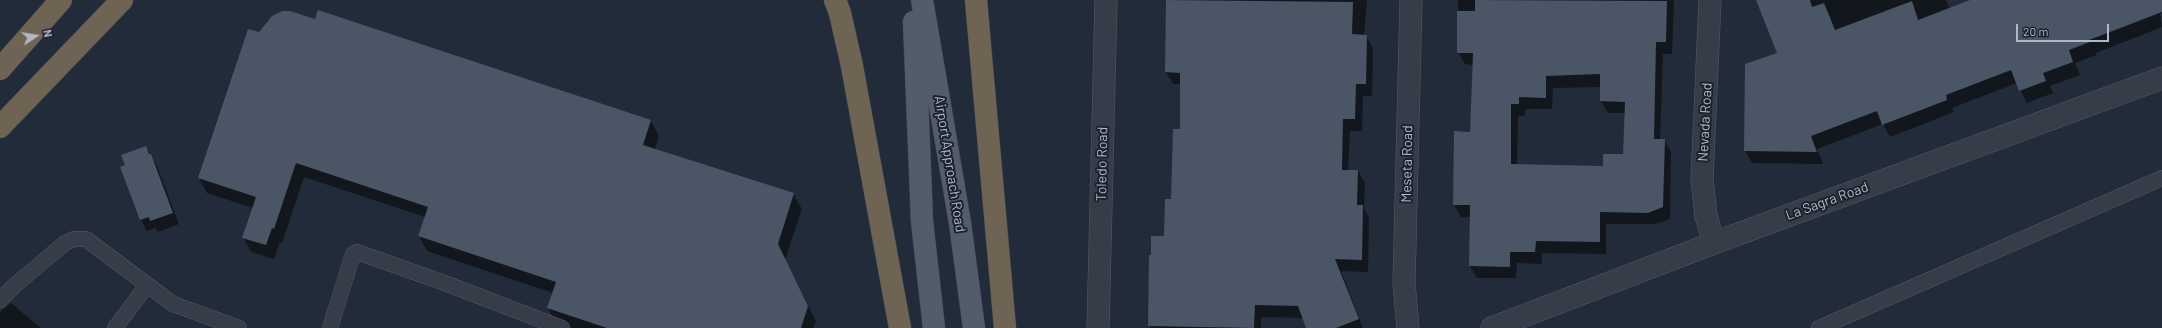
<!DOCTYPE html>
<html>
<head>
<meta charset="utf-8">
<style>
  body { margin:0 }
  #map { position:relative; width:2162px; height:328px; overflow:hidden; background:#222b39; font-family:Barlow,sans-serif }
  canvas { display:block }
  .north { position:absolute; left:16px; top:16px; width:40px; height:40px; -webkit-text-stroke:3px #1b222e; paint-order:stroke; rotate:78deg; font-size:11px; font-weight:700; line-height:16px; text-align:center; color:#b0b8c5 }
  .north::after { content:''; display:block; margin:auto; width:14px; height:18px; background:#b0b8c5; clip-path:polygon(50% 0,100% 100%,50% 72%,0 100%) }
  .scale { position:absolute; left:2016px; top:24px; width:93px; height:18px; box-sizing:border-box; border:2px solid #b0b8c5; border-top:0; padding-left:5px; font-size:12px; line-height:14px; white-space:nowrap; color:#b0b8c5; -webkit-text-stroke:3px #1b222e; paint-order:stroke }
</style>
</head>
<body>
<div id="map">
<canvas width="2162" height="328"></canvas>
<div class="north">N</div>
<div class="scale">20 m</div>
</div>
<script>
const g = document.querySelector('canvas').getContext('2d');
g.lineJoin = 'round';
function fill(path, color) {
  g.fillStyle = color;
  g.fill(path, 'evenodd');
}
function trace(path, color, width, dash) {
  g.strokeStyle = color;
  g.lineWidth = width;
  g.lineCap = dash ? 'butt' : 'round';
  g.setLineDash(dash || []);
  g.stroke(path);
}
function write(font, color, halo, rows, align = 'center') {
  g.font = font + ' Barlow,sans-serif';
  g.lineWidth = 4;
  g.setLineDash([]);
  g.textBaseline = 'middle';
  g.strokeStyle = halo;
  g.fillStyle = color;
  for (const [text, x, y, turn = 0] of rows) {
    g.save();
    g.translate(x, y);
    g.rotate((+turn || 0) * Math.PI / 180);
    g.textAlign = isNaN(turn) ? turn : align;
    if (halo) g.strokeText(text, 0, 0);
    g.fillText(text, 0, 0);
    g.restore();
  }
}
fill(new Path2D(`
  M1167,0H1367L1364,36H1366L1373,48L1372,96H1363L1362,131H1350L1348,171H1358L1365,183L1364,208L1369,218L1368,272L1341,271L1363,328H1307L1303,318L1261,317V328H1151L1149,326L1172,200L1181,130V84H1173L1166,72Z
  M1458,0H1674L1672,54H1663L1660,140H1664L1671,152L1670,219L1655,224H1606V254L1542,253V264L1517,263L1516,278H1477L1470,266V217H1461L1454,205L1471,133L1473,65L1465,64L1458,52ZM1601,87V101L1608,113H1626L1624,155L1604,167L1517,165L1518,116H1525V109H1552L1553,88Z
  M1757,0H1946L1950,9L1974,0H2162V13L2160,14L2162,27L2096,53V55L2075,63L2080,75L2050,86L2053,93L2027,103L2017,83L1952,108L1954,112L1890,137L1883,124L1817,149L1823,164L1752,163L1745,150L1778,53Z
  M319,11L651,121L659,136L655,149L793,194L802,209L785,260L816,321L813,328H573L556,323L548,308L553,293L427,251L419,236L425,217L304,177L282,243L280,242L274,259L251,252L243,237L253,208L207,193L199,178L259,33L315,20Z
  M146,147L157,166L179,224L158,232L155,228L147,231L141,220L121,168L126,166Z
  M11,303L41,328H0V312Z`), '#0007');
fill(new Path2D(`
  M1166,0L1353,2L1352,34L1367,35L1366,84H1356L1355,119H1343L1342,170H1358L1357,205H1363L1362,260L1335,259L1359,319L1336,328H1306L1298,306L1255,305L1254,328L1148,326L1149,255H1151V236H1164L1165,199H1171L1173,129H1180V73L1165,72Z
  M1475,0L1667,1L1666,42H1656L1654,139H1665L1663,207L1648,213L1600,212V242L1536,241L1535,252H1510V267L1469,266L1470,205H1453L1454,131L1470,132L1473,53H1457V11H1475ZM1600,74V101L1625,102L1623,154H1603V166L1511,164V104H1519V97L1546,98V76Z
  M1756,0H1810L1812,7L1824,3L1835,30L1912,1L1918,20L1970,0H2162V12L2089,40L2090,42L2069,50L2073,62L2043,73L2046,81L2019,91L2011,70L1946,95L1947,100L1882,125L1877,111L1811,136L1817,152L1744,151L1745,64L1777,53Z
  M318,10L651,120L643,145L794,193L778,244L808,306L801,328H607L547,308L556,282L418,236L428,207L296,163L274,229L272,228L266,245L242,238L256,197L198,178L248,29L259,32L272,16L282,11H290L315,19Z
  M146,146L149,154H151L173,213L150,221L149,217L140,220L120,167L125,165L121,155Z`), '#4a5565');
const lane = new Path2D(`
  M0,300L14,286L65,243L74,239H86L173,304L239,328
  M115,328L147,285
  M330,328L353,254L357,252L442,282L562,328
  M1819,328L2162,178`);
const street = new Path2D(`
  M1710,0L1702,179L1706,216L1714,243
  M1098,328L1106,0
  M1408,328L1404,283L1411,0
  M1492,328L1714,243L2162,78`);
const primary = new Path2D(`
  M922,0L960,223L974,328
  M914,22L922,221L934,328`);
const highway = new Path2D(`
  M835,0L840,13L852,66L900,328
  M976,0L1005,328
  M0,69L61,0
  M0,127L122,0`);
trace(lane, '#535b67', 16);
trace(street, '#535b67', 23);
trace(primary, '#3f4652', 23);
trace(highway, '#404854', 23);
trace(lane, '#363d49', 15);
trace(street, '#363d49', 22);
trace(primary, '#535c69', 22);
trace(highway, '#6f6453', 22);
write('14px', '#b0b8c5', '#1b222e', [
  ["Nevada Road",1705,122,-87],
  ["Airport Approach Road",950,164,81],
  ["Toledo Road",1102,164,-89],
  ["Meseta Road",1407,164,-89],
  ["La Sagra Road",1827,201,-20]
]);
</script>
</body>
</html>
